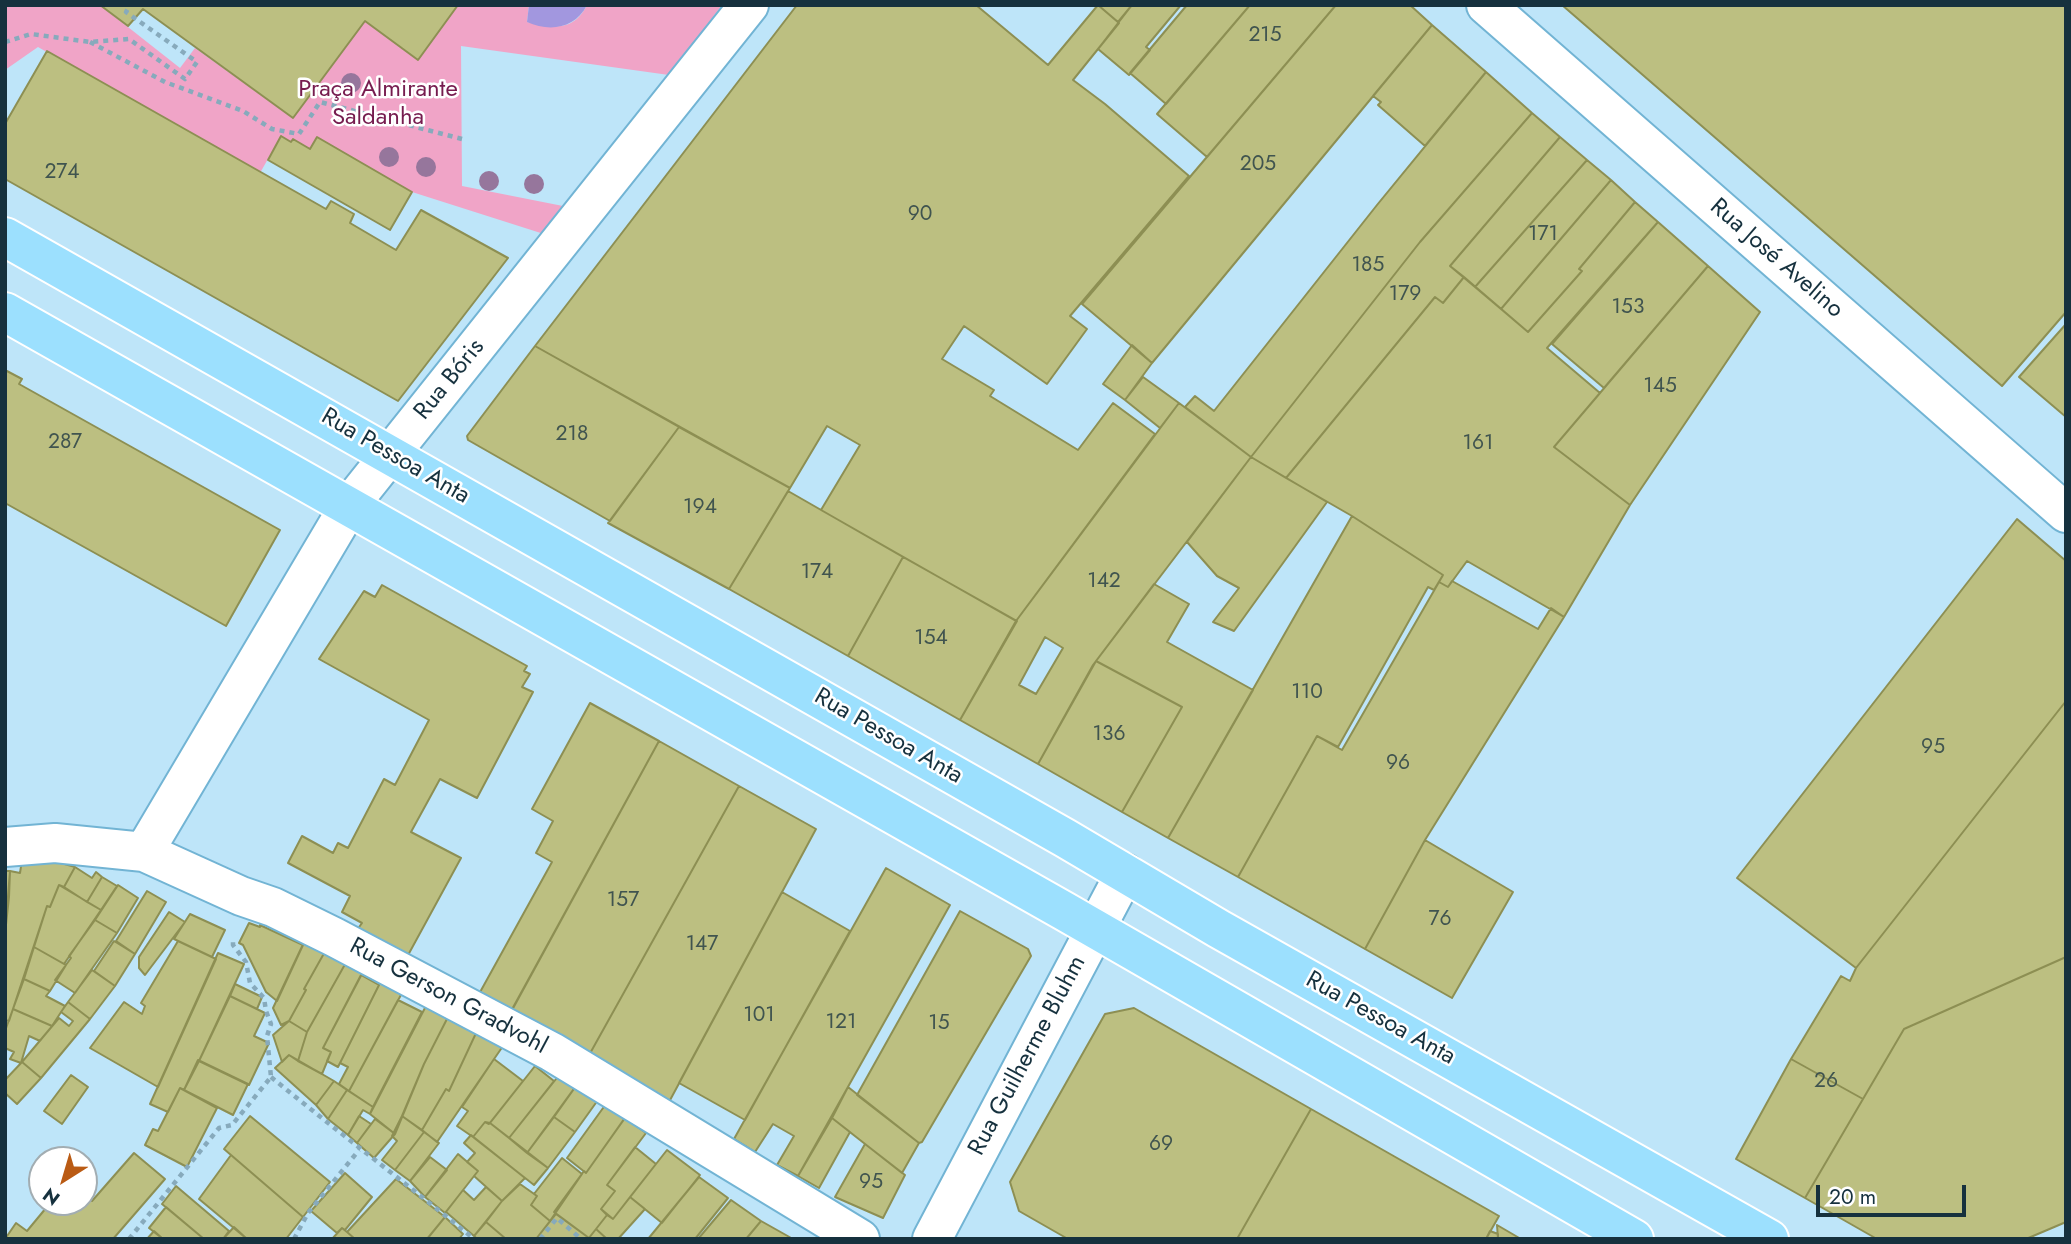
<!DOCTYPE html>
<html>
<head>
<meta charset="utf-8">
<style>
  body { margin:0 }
  #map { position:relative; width:2071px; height:1244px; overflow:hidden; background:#bee5f9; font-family:Jost,sans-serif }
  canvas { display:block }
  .frame { position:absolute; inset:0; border:7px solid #16313e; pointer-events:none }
  .north { position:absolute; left:28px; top:1146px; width:70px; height:70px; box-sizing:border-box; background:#fff; border:2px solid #a2adb2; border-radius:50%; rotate:217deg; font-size:19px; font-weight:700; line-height:28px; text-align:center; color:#16313e }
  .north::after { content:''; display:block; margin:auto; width:24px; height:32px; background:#ba5b14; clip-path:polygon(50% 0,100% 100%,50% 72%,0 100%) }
  .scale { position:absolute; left:1816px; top:1185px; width:150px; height:32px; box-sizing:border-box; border:4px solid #16313e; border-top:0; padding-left:9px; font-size:21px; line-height:24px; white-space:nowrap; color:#16313e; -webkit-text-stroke:5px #fff; paint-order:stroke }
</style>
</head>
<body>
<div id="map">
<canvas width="2071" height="1244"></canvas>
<div class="frame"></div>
<div class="north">N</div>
<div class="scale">20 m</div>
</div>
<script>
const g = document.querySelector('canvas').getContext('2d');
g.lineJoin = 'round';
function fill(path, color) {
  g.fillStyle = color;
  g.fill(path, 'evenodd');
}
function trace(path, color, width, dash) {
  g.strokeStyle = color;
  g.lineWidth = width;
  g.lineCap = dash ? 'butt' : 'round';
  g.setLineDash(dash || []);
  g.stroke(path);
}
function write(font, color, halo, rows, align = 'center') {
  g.font = font + ' Jost,sans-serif';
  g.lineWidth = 5;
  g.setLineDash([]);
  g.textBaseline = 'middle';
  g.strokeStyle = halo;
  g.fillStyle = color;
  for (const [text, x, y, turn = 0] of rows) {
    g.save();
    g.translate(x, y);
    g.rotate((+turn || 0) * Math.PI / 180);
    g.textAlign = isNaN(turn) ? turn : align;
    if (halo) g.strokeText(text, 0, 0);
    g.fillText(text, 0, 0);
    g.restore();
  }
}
fill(new Path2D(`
  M5,5H100L180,68L195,48L293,118L365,21L418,60L458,5H529L527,22C552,27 573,33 587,5H722L669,75L461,46L462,186L568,207L547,235L412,192L317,137L310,149L293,139L291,142L281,136L260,173L38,47L5,70Z`), '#f0a4c7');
fill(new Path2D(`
  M529,5H587C575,29 549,32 527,22Z`), '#a297df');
const building = new Path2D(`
  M100,5H458L418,60L365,21L293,118L143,9L128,26Z
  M797,5H976L1048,65L1098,5L1119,23L1073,80L1105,104L1189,176L1070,316L1087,329L1047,384L964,326L942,359L994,390L990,396L1078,450L1113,403L1155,434L1016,621L821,510L860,445L827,426L790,488L535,346Z
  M1098,5H1132L1118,22Z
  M1132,5H1181L1146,47L1150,50L1129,75L1098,49Z
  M1187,5H1250L1166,104L1130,73Z
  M1250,5H1336L1207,157L1157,114Z
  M1336,5H1410L1432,25L1152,363L1082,304Z
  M1562,5H2066V312L2002,386Z
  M1432,25L1486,72L1425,146L1378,105L1381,102L1373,96Z
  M47,51L326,209L331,201L354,214L350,223L396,250L421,210L508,258L398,401L5,179V124Z
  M1486,72L1532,113L1420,242L1251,457L1185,407L1195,396L1214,411L1377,205Z
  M1532,113L1560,137L1450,266L1464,277L1443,303L1435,297L1286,478L1251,457L1420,242Z
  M281,136L291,142L293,139L310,149L317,137L412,192L390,230L268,160Z
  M1560,137L1587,160L1475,287L1450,266Z
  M1587,160L1611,180L1501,309L1475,287Z
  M1611,180L1635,202L1579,269L1582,271L1528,332L1501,309Z
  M1635,202L1658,222L1547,348L1600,393L1554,447L1630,505L1564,617L1467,561L1448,587L1439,582L1443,575L1352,516L1286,478L1435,297L1443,303L1464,277L1528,332L1582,271L1579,269Z
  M1658,222L1708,266L1604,388L1552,344Z
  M1708,266L1760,312L1630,505L1554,447Z
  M2066,324V417L2019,377Z
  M1132,345L1152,363L1125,400L1103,384Z
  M535,346L679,427L610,521L468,440L467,436Z
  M5,370L22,379L19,384L280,530L226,626L5,503Z
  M1143,377L1179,403L1160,428L1125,400Z
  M1179,403L1251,457L1093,665L1038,764L960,720L1016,621ZM1045,637L1063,648L1036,694L1019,685Z
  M679,427L790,488L729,589L608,523Z
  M1251,457L1327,502L1234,631L1213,622L1239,588L1217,576L1187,542Z
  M788,491L903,557L848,656L729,589Z
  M1352,516L1443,575L1434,590L1428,587L1338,747L1317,736L1238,877L1168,838Z
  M2017,519L2066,561V701L1856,968L1737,878Z
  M903,557L1017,621L960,720L848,656Z
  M1452,581L1538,629L1551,608L1564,617L1425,840L1365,949L1238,877L1317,736L1342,750L1439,582L1448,587Z
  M1154,584L1189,604L1167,642L1253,690L1168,838L1122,812L1182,707L1096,661Z
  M382,585L527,666L524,671L530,674L522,687L533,692L477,798L440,779L411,832L461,858L407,957L357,930L362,923L342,912L350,896L288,863L302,836L333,853L338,843L348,848L384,779L395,785L429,720L319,659L364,591L375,597Z
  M1096,661L1182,707L1122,812L1038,764Z
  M2066,701V957L1904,1029L1863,1099L1791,1059L1841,976L1850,981L1856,968Z
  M590,703L659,741L511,1012L479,994L552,862L536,853L553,821L532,809Z
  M659,741L739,786L588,1057L510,1013Z
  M739,786L816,829L669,1102L588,1057Z
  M1425,840L1513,892L1452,998L1365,949Z
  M22,860L54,861L75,867L64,887L59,885L50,907L47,906L9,1021L5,1020V934L10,871L20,873Z
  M75,867L92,878L96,872L102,877L87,902L64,887Z
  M886,868L950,905L798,1176L777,1165L794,1136L773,1124L755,1152L734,1139Z
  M5,871H10L9,897H5Z
  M102,877L117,886L101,910L87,902Z
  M59,885L101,910L64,964L34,947L47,906L50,907Z
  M118,885L138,898L117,933L95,920Z
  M147,891L166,902L135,954L116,941Z
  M782,892L850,931L745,1120L679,1083Z
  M5,897H9L5,934Z
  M960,911L1028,949L1031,956L922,1142L919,1143L857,1095Z
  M169,912L185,922L145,975L139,968V957Z
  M190,914L225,930L212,957L174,939Z
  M95,920L117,933L75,993L55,980L71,958L69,956Z
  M249,923L260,927V925L303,945L277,1001L266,992L243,945L239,943Z
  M306,938L327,948L304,989L306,990L289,1021L281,1025L273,1008Z
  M114,941L135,954L115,986L94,971Z
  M178,941L216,959L158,1087L90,1048L124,1002L142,1014L145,1006L141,1003Z
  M34,947L66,965L50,991L24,979Z
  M327,948L348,959L307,1032L289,1021L306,990L304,989Z
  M218,953L244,964L199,1061L184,1090L180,1088L168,1112L150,1104Z
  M2066,957V1222L2026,1239H1877L1805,1198L1904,1029Z
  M348,959L364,970L323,1048L331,1052L322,1074L298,1061L307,1032Z
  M92,970L115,986L90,1019L68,1002Z
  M361,975L379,985L338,1067L327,1061L331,1052L323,1048Z
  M24,979L50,991L46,996L65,1006L52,1026L13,1009Z
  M381,981L402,993L349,1091L339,1084L348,1067L340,1063Z
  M235,984L262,997L257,1009L230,996Z
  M230,996L265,1013L254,1036L269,1043L249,1085L199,1061Z
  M398,1000L422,1012L373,1107L349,1091Z
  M68,1002L90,1019L41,1078L22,1062L59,1018L69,1026L73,1021L61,1012Z
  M427,1004L449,1015L424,1064L395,1134L370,1114Z
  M1134,1008L1311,1109L1237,1239H1068L1019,1211L1010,1182L1105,1014Z
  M13,1009L52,1026L40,1041L29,1036L21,1063L10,1059L14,1052L5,1048V1031Z
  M449,1015L477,1031L449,1091L446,1089L422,1130L402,1116L424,1064Z
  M289,1021L307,1032L298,1061L289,1055L282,1062L273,1035Z
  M477,1031L503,1046L437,1142L422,1130L446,1089L449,1091Z
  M289,1055L334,1081L316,1105L275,1068Z
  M494,1059L523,1081L489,1124L485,1122L473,1137L457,1126L468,1111L462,1107Z
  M1791,1059L1863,1099L1805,1198L1736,1159Z
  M198,1060L248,1084L233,1115L184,1090Z
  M22,1062L41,1078L17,1104L5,1093V1080Z
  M535,1066L554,1081L509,1138L490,1123Z
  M564,1069L581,1079L527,1153L509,1138Z
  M71,1075L88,1087L62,1124L44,1111Z
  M581,1079L603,1093L575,1132L554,1117Z
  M334,1081L347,1090L328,1119L316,1105Z
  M848,1087L919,1143L902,1173L832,1118Z
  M180,1088L217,1108L187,1167L145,1145L153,1129L158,1131Z
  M347,1090L373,1107L370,1114L363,1110L348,1135L328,1119Z
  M611,1097L629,1112L586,1173L567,1158Z
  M1311,1109L1499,1216L1486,1239H1237Z
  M250,1116L330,1182L303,1217L224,1149Z
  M359,1116L371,1124L357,1143L348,1135Z
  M402,1116L424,1132L395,1170L382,1160L397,1141L392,1136Z
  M554,1117L575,1132L548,1168L527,1153Z
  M625,1118L646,1133L607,1185L615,1191L601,1209L607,1215L589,1238L554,1212L584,1171L586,1173Z
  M832,1118L850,1132L819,1188L798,1176Z
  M375,1119L395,1134L374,1158L357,1143Z
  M485,1122L490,1123L548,1168L534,1185L473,1137Z
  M424,1132L439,1143L410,1181L395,1170Z
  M471,1135L525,1178L502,1201L474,1176L478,1171L467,1162L475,1153L464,1143Z
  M865,1144L905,1175L883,1218L835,1197Z
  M635,1147L656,1164L613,1219L601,1209L615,1191L607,1185Z
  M667,1150L700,1175L662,1223L630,1197Z
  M134,1153L165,1179L113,1239H5L16,1223L27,1231L51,1202H84V1194L92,1201Z
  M458,1154L478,1171L445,1213L425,1197Z
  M231,1155L303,1217L286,1239H247L199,1199Z
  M430,1157L447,1170L425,1197L410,1181Z
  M562,1158L582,1174L550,1221L531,1205L537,1196L534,1194Z
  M345,1173L372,1197L345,1230L342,1228L337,1233L311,1211Z
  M699,1177L728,1198L695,1239H648Z
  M396,1179L445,1217L427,1239H355L347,1232Z
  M520,1184L537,1196L531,1205L550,1221L536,1239H506L486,1222L502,1201Z
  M176,1186L229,1231L223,1239H204L162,1204Z
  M486,1187L502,1201L474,1236L446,1212L463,1190L474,1200Z
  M630,1197L645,1209L618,1239H607L596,1229L607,1215L613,1219Z
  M731,1200L761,1221L746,1239H698Z
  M166,1207L204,1239H163L149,1228Z
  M556,1214L589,1238L536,1239Z
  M445,1217L463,1234L459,1239H427Z
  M761,1221L793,1239H746Z
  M486,1222L506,1239H477L474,1236Z
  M1497,1225L1521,1239H1498Z
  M234,1227L247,1239H223Z
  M342,1228L347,1232L355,1239H332Z
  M596,1229L607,1239H588Z
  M154,1231L163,1239H147Z
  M1490,1231L1498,1234V1239H1486Z`);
fill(building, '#bcbf81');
trace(building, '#8d8f53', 2);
const minor = new Path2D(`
  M1486,5L2066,513
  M5,847L55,843L144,852L241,896L273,907L334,937L552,1052L860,1239
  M144,852L349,506L749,5
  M932,1239L1125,873`);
const major = new Path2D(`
  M5,237L1065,838L1219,929L1769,1239
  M5,312L1064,911L1634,1239`);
trace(minor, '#72b4d4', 42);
trace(major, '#fff', 42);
trace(new Path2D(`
  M5,42L31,34L90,42L129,39L185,79L197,62L126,12L130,5
  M90,42L165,82L243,111L272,129L299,134L320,102L462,139
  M271,1077C338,1132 407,1184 474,1239
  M129,1239L219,1128L232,1125L271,1077L267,1036L271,1024L266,1011L264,998L250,983L246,962L233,945V942
  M294,1239L308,1213L359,1150
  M540,1239L557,1218L581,1239`), '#87aabc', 4.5, [5, 5]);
trace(minor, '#fff', 38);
trace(major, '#9ce0fe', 38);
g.fillStyle = '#96769c';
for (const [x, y] of [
  [351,83],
  [389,157],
  [426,167],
  [489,181],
  [534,184]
]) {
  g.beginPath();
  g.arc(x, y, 10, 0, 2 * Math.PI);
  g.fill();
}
write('21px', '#40544f', null, [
  ["215",1265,36],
  ["205",1258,165],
  ["274",62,173],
  ["90",920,215],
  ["171",1543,235],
  ["185",1368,266],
  ["179",1405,295],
  ["153",1628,308],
  ["145",1660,387],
  ["218",572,435],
  ["287",65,443],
  ["161",1478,444],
  ["194",700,508],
  ["174",817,573],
  ["142",1104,582],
  ["154",931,639],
  ["110",1307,693],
  ["136",1109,735],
  ["95",1933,748],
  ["96",1398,764],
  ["157",623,901],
  ["76",1440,920],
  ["147",702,945],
  ["101",759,1016],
  ["121",841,1023],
  ["15",939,1024],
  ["26",1826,1082],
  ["69",1161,1145],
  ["95",871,1183]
]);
write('24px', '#761c4f', '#fff', [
  ["Praça Almirante",378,90],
  ["Saldanha",378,118]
]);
write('24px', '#16313e', '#fff', [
  ["Rua José Avelino",1776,259,41],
  ["Rua Bóris",450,380,-51],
  ["Rua Pessoa Anta",395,457,30],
  ["Rua Pessoa Anta",888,737,30],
  ["Rua Gerson Gradvohl",448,997,28],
  ["Rua Pessoa Anta",1380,1019,29],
  ["Rua Guilherme Bluhm",1028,1056,-62]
]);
</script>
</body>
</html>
